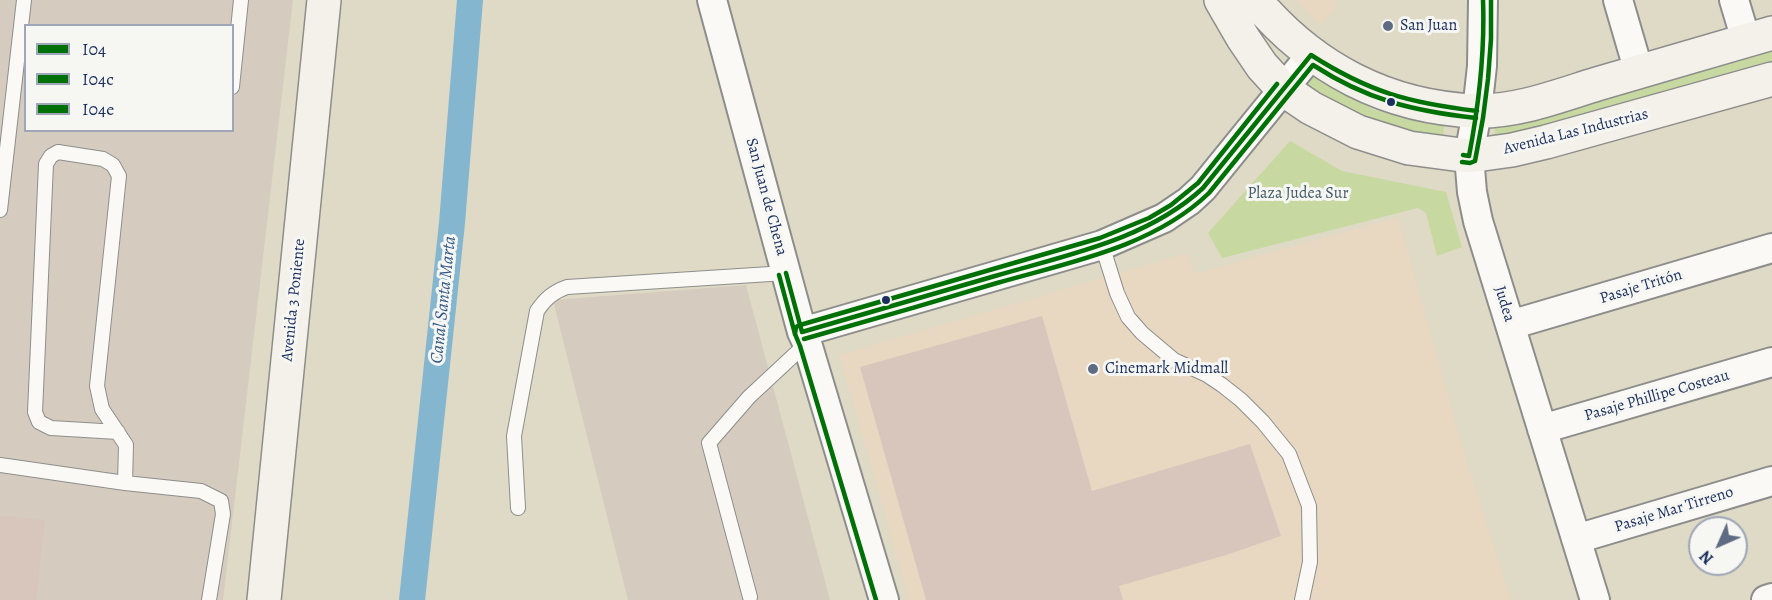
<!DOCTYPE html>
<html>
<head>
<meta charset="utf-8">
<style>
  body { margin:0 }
  #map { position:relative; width:1772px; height:600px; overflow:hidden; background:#dedac6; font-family:Alegreya,serif }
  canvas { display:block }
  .legend { position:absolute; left:24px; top:24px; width:210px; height:108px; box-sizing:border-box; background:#f6f6f2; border:2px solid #9ea6b7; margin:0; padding:8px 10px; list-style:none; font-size:18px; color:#1b2f5e }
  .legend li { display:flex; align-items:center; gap:12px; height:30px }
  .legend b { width:30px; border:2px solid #9ea6b7 }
  .north { position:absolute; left:1688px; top:516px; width:60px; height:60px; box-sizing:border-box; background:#f6f6f2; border:2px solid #9ea6b7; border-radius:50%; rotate:225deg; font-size:16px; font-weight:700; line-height:24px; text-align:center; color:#1b2f5e }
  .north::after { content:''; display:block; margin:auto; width:21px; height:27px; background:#5f6b82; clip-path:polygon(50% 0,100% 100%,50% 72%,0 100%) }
</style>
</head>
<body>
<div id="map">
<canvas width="1772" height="600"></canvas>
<ul class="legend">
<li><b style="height:8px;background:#007106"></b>I04</li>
<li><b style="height:8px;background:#007106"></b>I04c</li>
<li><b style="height:8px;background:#007106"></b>I04e</li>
</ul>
<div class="north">N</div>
</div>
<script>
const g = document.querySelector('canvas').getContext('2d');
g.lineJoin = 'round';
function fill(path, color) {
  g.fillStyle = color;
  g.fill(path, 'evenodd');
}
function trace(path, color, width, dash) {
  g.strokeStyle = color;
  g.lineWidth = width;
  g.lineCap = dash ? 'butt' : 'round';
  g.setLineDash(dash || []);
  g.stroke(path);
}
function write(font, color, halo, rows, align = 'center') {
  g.font = font + ' Alegreya,serif';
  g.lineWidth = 6;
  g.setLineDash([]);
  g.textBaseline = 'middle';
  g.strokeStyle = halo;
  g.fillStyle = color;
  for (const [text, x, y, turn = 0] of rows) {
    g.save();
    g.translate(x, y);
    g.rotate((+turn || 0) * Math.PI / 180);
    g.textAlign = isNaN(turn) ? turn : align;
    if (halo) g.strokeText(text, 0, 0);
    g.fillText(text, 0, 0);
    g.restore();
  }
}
fill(new Path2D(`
  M1295,0H1337L1336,8L1320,25Z
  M1398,217L1464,453L1511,600H909L839,355L1187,253L1194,274Z`), '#e8d7c1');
fill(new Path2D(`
  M0,0H293L223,600H0ZM26,26H232V130H26Z
  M746,285L830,600H628L553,300Z`), '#d5ccbf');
fill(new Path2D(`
  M1772,47V71L1492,145L1496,126Z
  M1312,75L1374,110L1444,124L1443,140L1369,127L1302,91Z
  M1290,141L1342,171L1446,192L1462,247L1437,256L1426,213L1418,208L1222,258L1208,233Z`), '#c7d9a1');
trace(new Path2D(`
  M412,600L452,223L470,0`), '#84b6d0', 26);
fill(new Path2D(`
  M1042,316L1092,491L1250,444L1281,536L1226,555L1119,586L1123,600H926L860,367Z
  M0,515L45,520L36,600H0Z`), '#d8c6bc');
const lane = new Path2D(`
  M232,87L241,0
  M0,210L24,0
  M1102,245L1117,293L1128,317L1142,333L1174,360L1207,375L1222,385L1241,400L1263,422L1289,454L1309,506L1310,562L1302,600
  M118,432L51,428L39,422L35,412L46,164L51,156L58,152L103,159L113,165L119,176L97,386L102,409L126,445L125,483
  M0,465L125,483L201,491L221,501L223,514L209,600
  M518,508L514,436L537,311C545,299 553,292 567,287L786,273
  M750,597L709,443L749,397L807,343`);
const street = new Path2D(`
  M712,0L802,332L807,343L884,600
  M1483,0L1482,66L1477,111L1469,156L1472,192L1478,221L1595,600
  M1618,0L1639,72
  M1734,0L1746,40
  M1510,325L1772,248
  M802,332L1102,245L1164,218L1189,201L1203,188L1311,55
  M1542,429L1772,362
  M1576,539L1772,481
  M1766,600L1772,598`);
const secondary = new Path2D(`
  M1221,0L1243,38L1262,66L1283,89L1311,108L1358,132L1409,148L1469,156L1512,150L1546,142L1772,79
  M1255,0C1312,68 1387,108 1477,111C1517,112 1558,96 1597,84C1655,67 1714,50 1772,33
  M264,600L324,0`);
trace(lane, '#8d8e8c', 16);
trace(street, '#8d8e8c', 32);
trace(secondary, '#8d8e8c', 36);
trace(lane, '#faf9f6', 14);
trace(street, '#faf9f6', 28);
trace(secondary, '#f4f1eb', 33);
trace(new Path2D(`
  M1463,155L1469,156C1479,104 1485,53 1483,0
  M786,273L802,332
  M802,332C866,313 931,295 995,276C1066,255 1147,240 1203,188L1311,55C1369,92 1409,103 1477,111`), '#007106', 4.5);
trace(new Path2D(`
  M1462,162L1470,163L1475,161L1483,118L1488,79L1491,39V0
  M779,275L795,334
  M804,339C868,321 933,302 997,283C1070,262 1153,247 1209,193L1313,65C1367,100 1413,111 1476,118`), '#007106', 4.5);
trace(new Path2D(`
  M876,600L800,346L795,334L796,327L800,325L1100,238L1149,218L1171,205L1198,183L1277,84`), '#007106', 4.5);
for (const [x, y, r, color] of [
  [1388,26,6,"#5f6b82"],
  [1391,102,5,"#1b2f5e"],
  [886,300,5,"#1b2f5e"],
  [1093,369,6,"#5f6b82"]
]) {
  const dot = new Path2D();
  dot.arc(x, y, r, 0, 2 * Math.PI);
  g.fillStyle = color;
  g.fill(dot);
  trace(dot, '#f6f6f2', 2);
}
write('16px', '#1b2f5e', '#f6f6f2', [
  ["San Juan",1400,26],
  ["Cinemark Midmall",1105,369]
], 'left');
write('16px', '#1b2f5e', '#f6f6f2', [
  ["Avenida Las Industrias",1576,132,-14],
  ["San Juan de Chena",766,197,75],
  ["Pasaje Tritón",1641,287,-17],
  ["Avenida 3 Poniente",294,300,-84],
  ["Judea",1504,304,73],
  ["Pasaje Phillipe Costeau",1657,396,-16],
  ["Pasaje Mar Tirreno",1674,510,-17]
]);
write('16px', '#415a67', '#f6f6f2', [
  ["Plaza Judea Sur",1298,194]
]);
write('italic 18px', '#325988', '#f6f6f2', [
  ["Canal Santa Marta",444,300,-84]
]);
</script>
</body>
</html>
